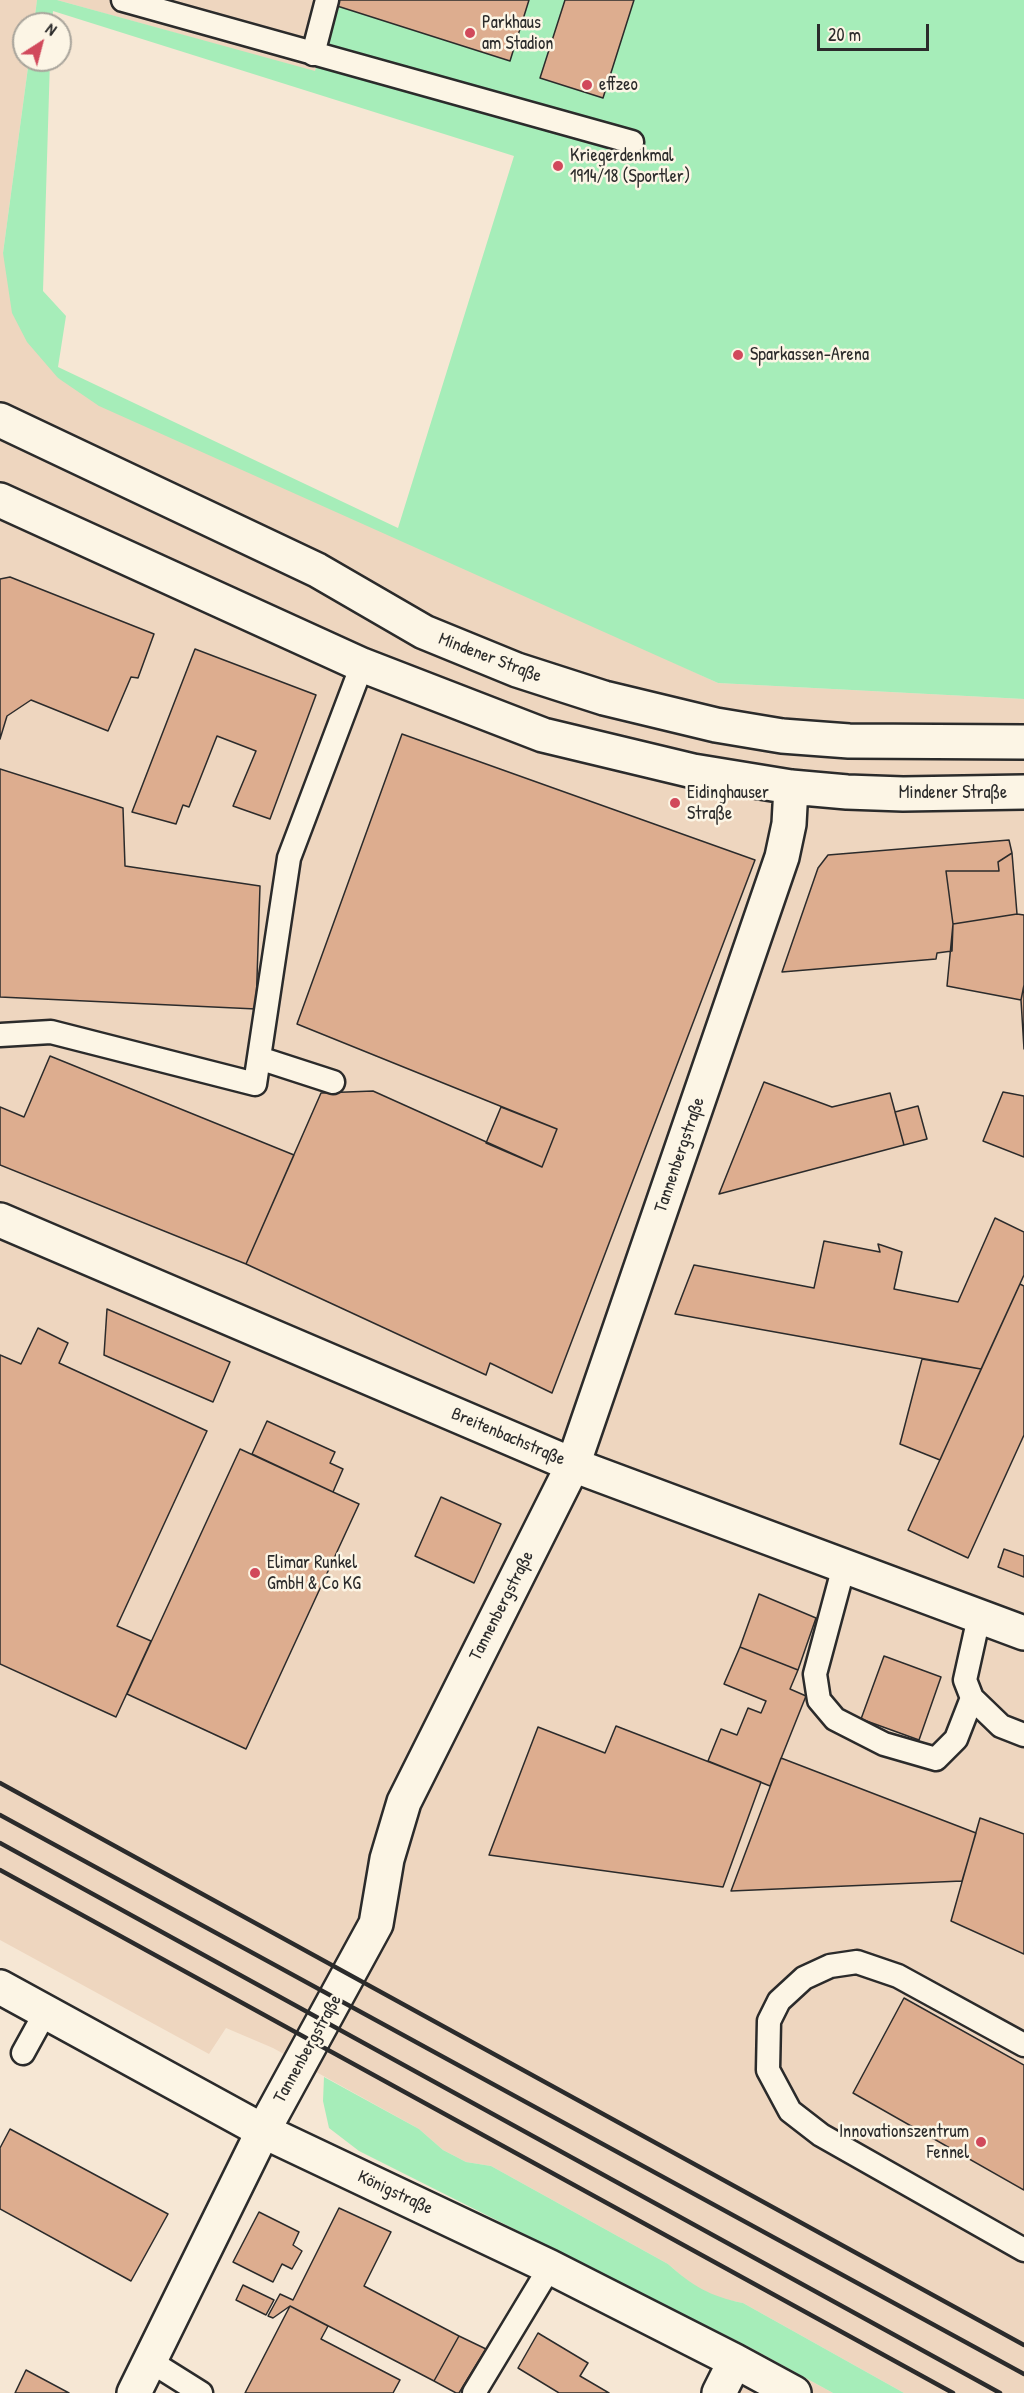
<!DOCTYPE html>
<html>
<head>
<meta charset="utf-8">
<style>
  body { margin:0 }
  #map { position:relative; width:1024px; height:2393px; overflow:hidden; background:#f6e7d4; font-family:"Patrick Hand",sans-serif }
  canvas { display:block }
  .north { position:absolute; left:12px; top:12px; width:60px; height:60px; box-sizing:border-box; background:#fcf5e5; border:2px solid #a8a49b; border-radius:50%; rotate:36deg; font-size:16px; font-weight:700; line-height:24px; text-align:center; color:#2b2b2b }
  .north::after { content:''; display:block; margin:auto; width:21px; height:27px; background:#d1495b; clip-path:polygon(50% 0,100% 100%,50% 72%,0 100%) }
  .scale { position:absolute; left:817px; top:24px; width:112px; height:27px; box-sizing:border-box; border:3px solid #2b2b2b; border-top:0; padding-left:8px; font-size:18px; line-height:21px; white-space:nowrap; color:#2b2b2b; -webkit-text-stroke:4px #fcf5e5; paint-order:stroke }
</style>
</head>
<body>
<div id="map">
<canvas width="1024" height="2393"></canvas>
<div class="north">N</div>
<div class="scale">20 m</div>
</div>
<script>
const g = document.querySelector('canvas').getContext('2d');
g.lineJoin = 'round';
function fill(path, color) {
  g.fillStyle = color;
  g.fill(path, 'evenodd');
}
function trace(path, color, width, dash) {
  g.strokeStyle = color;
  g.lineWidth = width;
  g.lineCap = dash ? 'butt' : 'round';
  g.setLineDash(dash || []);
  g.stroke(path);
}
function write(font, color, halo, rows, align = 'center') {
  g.font = font + ' "Patrick Hand",sans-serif';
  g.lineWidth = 5;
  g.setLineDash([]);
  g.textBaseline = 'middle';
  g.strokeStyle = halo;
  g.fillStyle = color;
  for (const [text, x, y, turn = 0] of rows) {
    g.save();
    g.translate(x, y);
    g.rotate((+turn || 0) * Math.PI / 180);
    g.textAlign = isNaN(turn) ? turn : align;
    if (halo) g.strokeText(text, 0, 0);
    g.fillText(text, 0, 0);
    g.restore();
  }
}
fill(new Path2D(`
  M0,0H37L34,24H24V60H29L3,253L58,378L718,683L1024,699V2393H904L743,2303L717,2298L691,2284L668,2264L491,2166L466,2162L443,2150L419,2129L273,2048L226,2028L209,2054L0,1940Z
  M57,0H336L315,72Z
  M751,2348L833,2393H727Z`), '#eed6bf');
fill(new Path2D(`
  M37,0H57L315,71L336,0H1024V699L718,683L99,406L58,378L27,342L12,313L3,253L29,60H50L43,291L66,316L58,367L398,528L514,156L53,11L52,24H34Z
  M324,2077L419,2129L443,2150L466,2162L491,2166L668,2264C693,2286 709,2296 743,2303L904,2393H833L751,2348L359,2151L329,2128L323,2101Z`), '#a6edb9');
const building = new Path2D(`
  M336,0H529L510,61L334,5Z
  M565,0H634L603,98L540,78Z
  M10,577L154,634L138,678L131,677L108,731L31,700L7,716L0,739V579Z
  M195,649L316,695L270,819L233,806L256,751L217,736L189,807L183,805L176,824L132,812Z
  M402,734L755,860L552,1393L490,1363L486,1375L246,1264L321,1093L373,1091L542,1167L557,1129L297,1024Z
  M0,769L123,808L125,866L260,886L256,1009L0,997Z
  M1009,840L1012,853L998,862L999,871H946L953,924L952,951L937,953L936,959L782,972L818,868L828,855Z
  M1012,853L1017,914L953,924L946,871H999L998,862Z
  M1017,914L1024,915V985L1021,1000L947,986L953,924Z
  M1024,985V1049L1021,1000Z
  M50,1056L294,1155L246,1264L0,1165V1107L24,1117Z
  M764,1082L832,1107L890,1093L904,1145L719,1194Z
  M1003,1092L1024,1096V1157L983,1141Z
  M918,1106L927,1139L904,1145L895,1112Z
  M501,1107L557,1129L542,1167L486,1143Z
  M995,1218L1024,1232V1275L981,1369L675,1314L694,1265L814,1288L824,1241L880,1252L878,1244L902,1252L894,1289L958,1302Z
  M1020,1284L1024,1286V1435L968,1558L908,1530Z
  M107,1309L230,1362L213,1402L104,1355Z
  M38,1328L68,1343L59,1363L207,1431L117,1626L151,1641L116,1717L0,1664V1355L21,1364Z
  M922,1359L981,1369L940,1460L900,1444Z
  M267,1421L335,1452L330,1463L343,1469L333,1492L252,1454Z
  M240,1449L359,1504L246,1749L127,1694Z
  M441,1497L501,1524L474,1583L415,1556Z
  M1004,1549L1024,1556V1577L998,1567Z
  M759,1594L816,1618L798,1670L740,1647Z
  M740,1647L798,1670L790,1689L806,1696L770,1786L708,1761L721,1729L737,1735L748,1708L761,1713L766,1701L724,1684Z
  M884,1656L941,1677L919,1740L861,1719Z
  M616,1726L761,1782L723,1887L489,1855L538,1727L605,1753Z
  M781,1758L976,1833L962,1881L731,1891Z
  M980,1818L1024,1834V1954L951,1921Z
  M904,1998L1024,2065V2190L853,2093Z
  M10,2129L168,2214L131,2281L0,2209V2148Z
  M339,2208L391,2232L364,2286L459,2336L434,2381L290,2306L273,2318L268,2316L280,2294L293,2300Z
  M259,2212L299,2232L293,2245L302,2251L292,2269L282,2264L273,2282L233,2262Z
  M243,2285L274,2300L266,2315L236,2300Z
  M290,2306L328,2326L321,2339L400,2380L393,2393H245Z
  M538,2333L588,2363L580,2376L609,2393H559L518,2368Z
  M459,2336L486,2349L459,2393H456L434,2381Z
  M26,2370L69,2393H15Z`);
fill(building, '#ddad8f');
trace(building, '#2b2b2b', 1.5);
const service = new Path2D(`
  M123,0L632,142
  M313,54L327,0
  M0,1035L51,1032L255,1084L289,858L362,665
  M259,1058L333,1082
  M844,1566L815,1674L819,1700L835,1719L884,1744L936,1759L956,1739L972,1698
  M979,1617L965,1680L972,1698L1001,1726L1024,1735
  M1024,2045L898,1976L857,1962L830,1966L804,1978L779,2001L769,2021L768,2070L790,2111L821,2135L1024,2250
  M23,2053L45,2013
  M150,2361L201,2393
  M474,2393L550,2267`);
const minor = new Path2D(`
  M0,420L317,570L424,632L517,670L604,698L716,725L782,736L849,741L1024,742
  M0,500L362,665L543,735L693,771L791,787L847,792L903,794L1024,792
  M0,1220L573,1465L1024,1633
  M0,1987L263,2131L550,2267L735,2361L794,2393
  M134,2393L263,2131L376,1924L387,1859L404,1802L573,1465L782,857L789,824L791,787
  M719,2393L735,2361`);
trace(service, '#2b2b2b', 27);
trace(minor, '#2b2b2b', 38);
trace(service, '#fcf5e5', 22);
trace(minor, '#fcf5e5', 33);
trace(new Path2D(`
  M0,1783L1024,2345
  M0,1815L1024,2374
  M0,1843L1000,2393
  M0,1870L953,2393`), '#2b2b2b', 4.5);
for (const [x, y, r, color] of [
  [470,33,6,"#d1495b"],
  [587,85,6,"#d1495b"],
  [558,166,6,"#d1495b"],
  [738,355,6,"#d1495b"],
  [675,803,6,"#d1495b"],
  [255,1573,6,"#d1495b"],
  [981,2142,6,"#d1495b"]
]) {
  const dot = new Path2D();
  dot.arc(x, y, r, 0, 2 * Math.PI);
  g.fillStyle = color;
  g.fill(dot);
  trace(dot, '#fcf5e5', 2);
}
write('18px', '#2b2b2b', '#fcf5e5', [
  ["Parkhaus",482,23],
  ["am Stadion",482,44],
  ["effzeo",599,85],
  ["Kriegerdenkmal",570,156],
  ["1914/18 (Sportler)",570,177],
  ["Sparkassen-Arena",750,355],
  ["Eidinghauser",687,793],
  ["Straße",687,814],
  ["Elimar Runkel",267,1563],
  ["GmbH & Co KG",267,1584],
  ["Innovationszentrum",969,2132,"right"],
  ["Fennel",969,2153,"right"]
], 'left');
write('18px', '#2b2b2b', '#fcf5e5', [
  ["Mindener Straße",490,658,21],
  ["Mindener Straße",953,793],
  ["Tannenbergstraße",680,1155,-71],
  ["Breitenbachstraße",508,1437,23],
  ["Tannenbergstraße",502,1606,-63],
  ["Tannenbergstraße",308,2049,-61],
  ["Königstraße",395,2193,25]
]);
</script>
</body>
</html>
